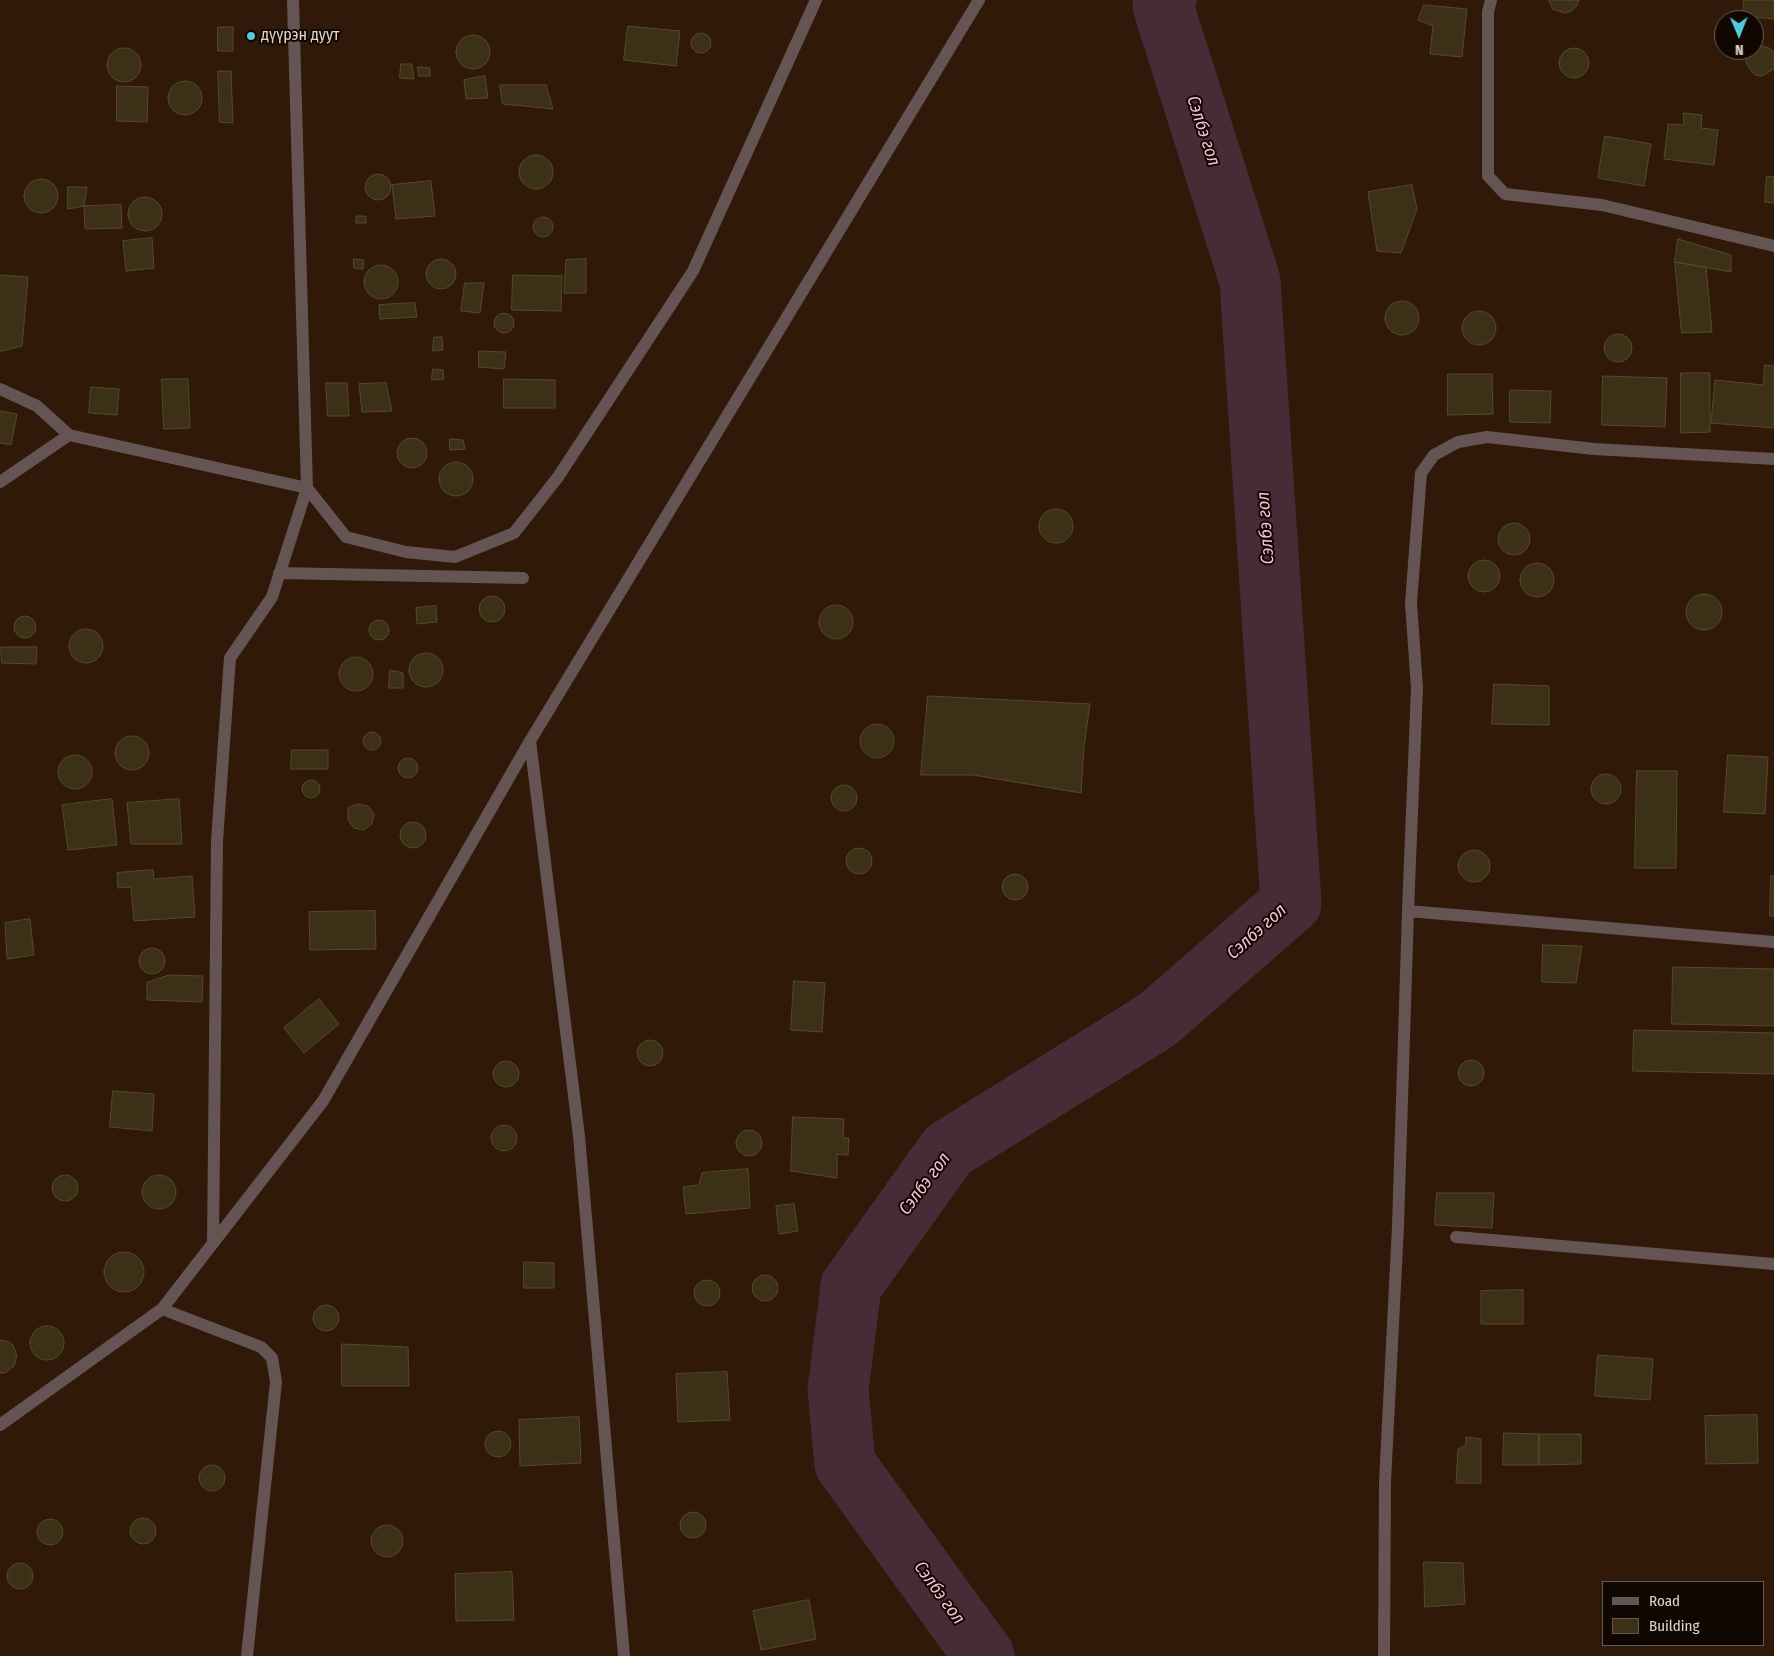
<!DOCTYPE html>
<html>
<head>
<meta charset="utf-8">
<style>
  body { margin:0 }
  #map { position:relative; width:1774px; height:1656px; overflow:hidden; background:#301908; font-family:"Fira Sans Condensed",sans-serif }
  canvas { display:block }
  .legend { position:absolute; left:1602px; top:1581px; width:162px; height:65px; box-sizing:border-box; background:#100702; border:1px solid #655952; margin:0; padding:6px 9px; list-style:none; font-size:15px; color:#e5d5ca }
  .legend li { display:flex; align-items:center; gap:10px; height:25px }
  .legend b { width:25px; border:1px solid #655952 }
  .north { position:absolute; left:1714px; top:10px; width:50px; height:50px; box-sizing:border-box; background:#100702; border:1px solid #655952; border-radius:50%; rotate:179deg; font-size:14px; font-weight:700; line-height:20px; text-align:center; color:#e5d5ca }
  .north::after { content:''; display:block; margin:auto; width:18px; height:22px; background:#53cbdc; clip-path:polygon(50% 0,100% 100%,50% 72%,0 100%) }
</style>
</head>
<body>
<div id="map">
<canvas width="1774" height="1656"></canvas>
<ul class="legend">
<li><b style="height:6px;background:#645554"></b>Road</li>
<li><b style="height:14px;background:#3c3016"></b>Building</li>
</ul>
<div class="north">N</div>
</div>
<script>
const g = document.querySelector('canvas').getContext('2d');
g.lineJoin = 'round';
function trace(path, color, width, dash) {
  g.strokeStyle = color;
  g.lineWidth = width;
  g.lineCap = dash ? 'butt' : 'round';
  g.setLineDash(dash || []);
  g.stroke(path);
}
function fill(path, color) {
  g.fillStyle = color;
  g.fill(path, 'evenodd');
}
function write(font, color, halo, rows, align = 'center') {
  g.font = font + ' "Fira Sans Condensed",sans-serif';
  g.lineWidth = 4;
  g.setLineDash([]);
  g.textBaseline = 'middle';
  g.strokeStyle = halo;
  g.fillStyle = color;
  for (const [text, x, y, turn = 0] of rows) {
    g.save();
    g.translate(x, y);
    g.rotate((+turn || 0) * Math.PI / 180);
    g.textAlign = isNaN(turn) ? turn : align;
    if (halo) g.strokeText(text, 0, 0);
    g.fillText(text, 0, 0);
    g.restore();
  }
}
trace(new Path2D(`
  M984,1656L845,1464L838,1390L851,1286L948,1150L1157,1020L1291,903L1250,281L1163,6L1166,0`), '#472b36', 61);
const building = new Path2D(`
  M1549,0H1579V1L1576,7L1571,11L1565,13L1553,9Z
  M1744,0H1774V19L1743,16Z
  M1424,5L1467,9L1462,57L1430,54L1433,26L1418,20Z
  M628,26L680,31L676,66L624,60Z
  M218,27H233V51H218Z
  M691 43a10 10 0 1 1 20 0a10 10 0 1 1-20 0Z
  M456 52a17 17 0 1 1 34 0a17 17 0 1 1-34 0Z
  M1759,45L1769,48L1774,52V69L1762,76L1756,75L1751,71L1746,62L1747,55L1749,51L1754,50V47Z
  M107 65a17 17 0 1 1 34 0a17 17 0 1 1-34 0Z
  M1559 63a15 15 0 1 1 30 0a15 15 0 1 1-30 0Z
  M401,64H412L414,79L400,78Z
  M418,67L430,68V76H419Z
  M218,71H231L233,123L220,122Z
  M485,76L488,98L466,99L464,80Z
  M168 98a17 17 0 1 1 34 0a17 17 0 1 1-34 0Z
  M500,85H546L553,109L503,104Z
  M117,86L148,87L147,122L117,121Z
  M1684,113L1702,115L1701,128L1718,130L1714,165L1664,159L1668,124L1683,125Z
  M1605,136L1651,144L1644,186L1598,178Z
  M519 172a17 17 0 1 1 34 0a17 17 0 1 1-34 0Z
  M365 187a13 13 0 1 1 26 0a13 13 0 1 1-26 0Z
  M1767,176L1774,177V203L1765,202Z
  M24 196a17 17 0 1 1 34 0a17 17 0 1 1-34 0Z
  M431,181L435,216L396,219L392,185Z
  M1412,185L1417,209L1401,253L1377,251L1368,192Z
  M68,187H87L84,206L68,209Z
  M128 214a17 17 0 1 1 34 0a17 17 0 1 1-34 0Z
  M121,205L122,228L85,229L84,206Z
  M357,216H366V223H356Z
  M533 227a10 10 0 1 1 20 0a10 10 0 1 1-20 0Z
  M152,238L154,268L126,271L123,241Z
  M1678,239L1731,255V272L1675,262Z
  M354,259L364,260L363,269L354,268Z
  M586,259V293H564L566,260Z
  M426 274a15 15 0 1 1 30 0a15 15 0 1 1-30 0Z
  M1675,262L1706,267L1712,332L1682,333Z
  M364 282a17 17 0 1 1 34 0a17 17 0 1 1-34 0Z
  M0,275L28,277L22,346L2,351H0Z
  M513,275L562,276L561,311L512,310Z
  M465,283H484L480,313L461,311Z
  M1385 318a17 17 0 1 1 34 0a17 17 0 1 1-34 0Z
  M415,303L417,317L380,319L379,305Z
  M1462 328a17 17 0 1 1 34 0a17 17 0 1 1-34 0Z
  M494 323a10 10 0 1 1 20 0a10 10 0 1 1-20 0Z
  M1604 348a14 14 0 1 1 28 0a14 14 0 1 1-28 0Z
  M434,337H442L443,350L433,351Z
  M479,351L506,352L504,369L479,367Z
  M1765,365L1774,366V428L1711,423L1715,380L1763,385Z
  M433,369L443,370L444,379L432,380Z
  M1681,373H1710V432L1681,433Z
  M1448,374H1492L1493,414L1448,415Z
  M1603,376L1667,378L1665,427L1602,425Z
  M162,379H188L190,428L164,429Z
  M504,379L555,380V408H504Z
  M326,383H347L349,416H328Z
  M386,383L392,411L362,412L359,384Z
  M91,387L119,389L117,415L89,413Z
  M1510,390L1551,391L1550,423L1510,422Z
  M0,411L17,414L11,445L0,443Z
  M397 453a15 15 0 1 1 30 0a15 15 0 1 1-30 0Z
  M450,439L463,440L465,449L450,450Z
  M439 479a17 17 0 1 1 34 0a17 17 0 1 1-34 0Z
  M1039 526a17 17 0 1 1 34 0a17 17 0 1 1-34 0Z
  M1498 539a16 16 0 1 1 32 0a16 16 0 1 1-32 0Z
  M1468 576a16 16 0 1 1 32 0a16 16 0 1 1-32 0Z
  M1520 580a17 17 0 1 1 34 0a17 17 0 1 1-34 0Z
  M1686 612a18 18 0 1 1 36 0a18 18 0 1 1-36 0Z
  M479 609a13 13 0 1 1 26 0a13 13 0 1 1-26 0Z
  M819 622a17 17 0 1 1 34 0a17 17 0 1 1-34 0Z
  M436,606L437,622L417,624L416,608Z
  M14 627a11 11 0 1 1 22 0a11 11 0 1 1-22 0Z
  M369 630a10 10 0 1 1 20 0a10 10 0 1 1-20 0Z
  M69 646a17 17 0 1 1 34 0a17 17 0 1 1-34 0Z
  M1,647H37L36,664L2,663Z
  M409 670a17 17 0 1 1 34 0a17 17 0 1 1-34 0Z
  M339 674a17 17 0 1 1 34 0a17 17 0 1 1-34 0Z
  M390,670L403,673V688H389Z
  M1494,684L1549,686V725L1492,724Z
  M928,696L1090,704L1084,747L1081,793L973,775H921Z
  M860 741a17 17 0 1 1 34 0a17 17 0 1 1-34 0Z
  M363 741a9 9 0 1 1 18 0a9 9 0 1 1-18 0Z
  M115 753a17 17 0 1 1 34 0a17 17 0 1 1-34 0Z
  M292,750H328V769H291Z
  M58 772a17 17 0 1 1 34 0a17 17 0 1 1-34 0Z
  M1728,755L1768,757L1765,814L1724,812Z
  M398 768a10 10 0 1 1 20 0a10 10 0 1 1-20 0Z
  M1637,771H1677L1676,868H1635Z
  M1591 789a15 15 0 1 1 30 0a15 15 0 1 1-30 0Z
  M302 789a9 9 0 1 1 18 0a9 9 0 1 1-18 0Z
  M831 798a13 13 0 1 1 26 0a13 13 0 1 1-26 0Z
  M112,799L117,845L68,850L62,805Z
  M179,799L182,844H131L127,803Z
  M358,804L368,806L374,814L372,824L364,830L354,828L348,820V808Z
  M400 835a13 13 0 1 1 26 0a13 13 0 1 1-26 0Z
  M846 861a13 13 0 1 1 26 0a13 13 0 1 1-26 0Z
  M1458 866a16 16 0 1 1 32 0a16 16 0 1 1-32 0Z
  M153,870L154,879L192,876L195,917L134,921L131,887L118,888L117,873Z
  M1002 887a13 13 0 1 1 26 0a13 13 0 1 1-26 0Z
  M1771,876H1774V916H1770Z
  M375,911L376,949L310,950L309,912Z
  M30,919L34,955L7,959L5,923Z
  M1543,945L1582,946L1576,983L1542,982Z
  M139 961a13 13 0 1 1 26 0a13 13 0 1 1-26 0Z
  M1673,967L1774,969V1026L1672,1024Z
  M169,975L203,976L202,1002L147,1000V983Z
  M794,981L825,983L822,1032L791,1030Z
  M319,999L339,1024L304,1053L284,1028Z
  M1634,1030L1774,1033V1074L1633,1071Z
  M637 1053a13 13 0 1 1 26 0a13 13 0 1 1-26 0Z
  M1458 1073a13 13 0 1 1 26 0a13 13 0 1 1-26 0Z
  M493 1074a13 13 0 1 1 26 0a13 13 0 1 1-26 0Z
  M113,1091L154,1094L152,1131L110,1127Z
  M793,1117L844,1119L843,1138H849L848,1155L837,1154V1178L791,1171Z
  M491 1138a13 13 0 1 1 26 0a13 13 0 1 1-26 0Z
  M736 1143a13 13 0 1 1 26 0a13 13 0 1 1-26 0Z
  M748,1169L750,1208L686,1214L683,1187L699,1185L702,1173Z
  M142 1192a17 17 0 1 1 34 0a17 17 0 1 1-34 0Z
  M52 1188a13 13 0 1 1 26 0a13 13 0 1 1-26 0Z
  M1437,1193H1494L1492,1228L1435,1225Z
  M794,1204L798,1231L779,1234L776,1206Z
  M104 1272a20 20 0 1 1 40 0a20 20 0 1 1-40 0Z
  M524,1262L554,1263V1288H524Z
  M752 1288a13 13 0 1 1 26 0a13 13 0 1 1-26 0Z
  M694 1293a13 13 0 1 1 26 0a13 13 0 1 1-26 0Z
  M1523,1290V1324H1481V1291Z
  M313 1318a13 13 0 1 1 26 0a13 13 0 1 1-26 0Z
  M30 1343a17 17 0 1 1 34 0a17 17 0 1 1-34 0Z
  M0,1340L9,1342L13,1345L17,1356L14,1366L5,1373H0Z
  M342,1344L408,1347L409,1386H342Z
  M1598,1355L1653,1359L1650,1400L1595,1396Z
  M727,1372L730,1420L678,1422L676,1374Z
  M1757,1415L1758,1463L1706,1464L1705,1416Z
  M579,1417L581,1463L520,1466L519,1420Z
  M485 1444a13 13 0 1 1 26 0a13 13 0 1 1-26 0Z
  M1504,1433L1539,1434V1465H1503Z
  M1539,1434H1581V1464L1539,1465Z
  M1466,1437L1481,1439V1483H1456L1458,1449L1466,1445Z
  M199 1478a13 13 0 1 1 26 0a13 13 0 1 1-26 0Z
  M680 1525a13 13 0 1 1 26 0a13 13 0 1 1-26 0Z
  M130 1531a13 13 0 1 1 26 0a13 13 0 1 1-26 0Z
  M37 1532a13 13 0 1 1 26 0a13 13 0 1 1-26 0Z
  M371 1541a16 16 0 1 1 32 0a16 16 0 1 1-32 0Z
  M1424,1562L1463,1563L1465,1604L1425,1607Z
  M7 1576a13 13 0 1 1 26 0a13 13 0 1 1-26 0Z
  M512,1572L514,1620L456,1621L455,1574Z
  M809,1600L816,1639L761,1650L753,1611Z`);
fill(building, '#3c3016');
trace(building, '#56492d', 1);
trace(new Path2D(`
  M1491,0L1488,12V176L1505,194L1602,205L1774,246
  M0,389L37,406L69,435
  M0,482L69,435L307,488L346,537L406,552L455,557L514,533L558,477L693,271L816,0
  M279,573L523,578
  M530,741L579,1136L624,1656
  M1408,911L1774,942
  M1456,1237L1774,1264
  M213,1243L217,841L230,658L272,597L307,488L293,0
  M162,1309L261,1347L272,1358L276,1382L247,1656
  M0,1425L162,1309L323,1101L530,741L979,0
  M1384,1656L1385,1482L1398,1226L1408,911L1417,688L1411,603L1421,473L1434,455L1458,442L1487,437L1594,449L1774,459`), '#645554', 12);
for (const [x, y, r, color] of [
  [251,36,5,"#53cbdc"]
]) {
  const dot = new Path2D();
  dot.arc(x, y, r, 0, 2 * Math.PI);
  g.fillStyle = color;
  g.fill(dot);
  trace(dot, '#100702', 2);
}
write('16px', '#e5d5ca', '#100702', [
  ["дүүрэн дуут",261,36]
], 'left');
write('italic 18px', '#f9bdd5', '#100702', [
  ["Сэлбэ гол",1203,131,72],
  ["Сэлбэ гол",1266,528,-94],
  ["Сэлбэ гол",1257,932,-42],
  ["Сэлбэ гол",925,1184,-53],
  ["Сэлбэ гол",939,1593,54]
]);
</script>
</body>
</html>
